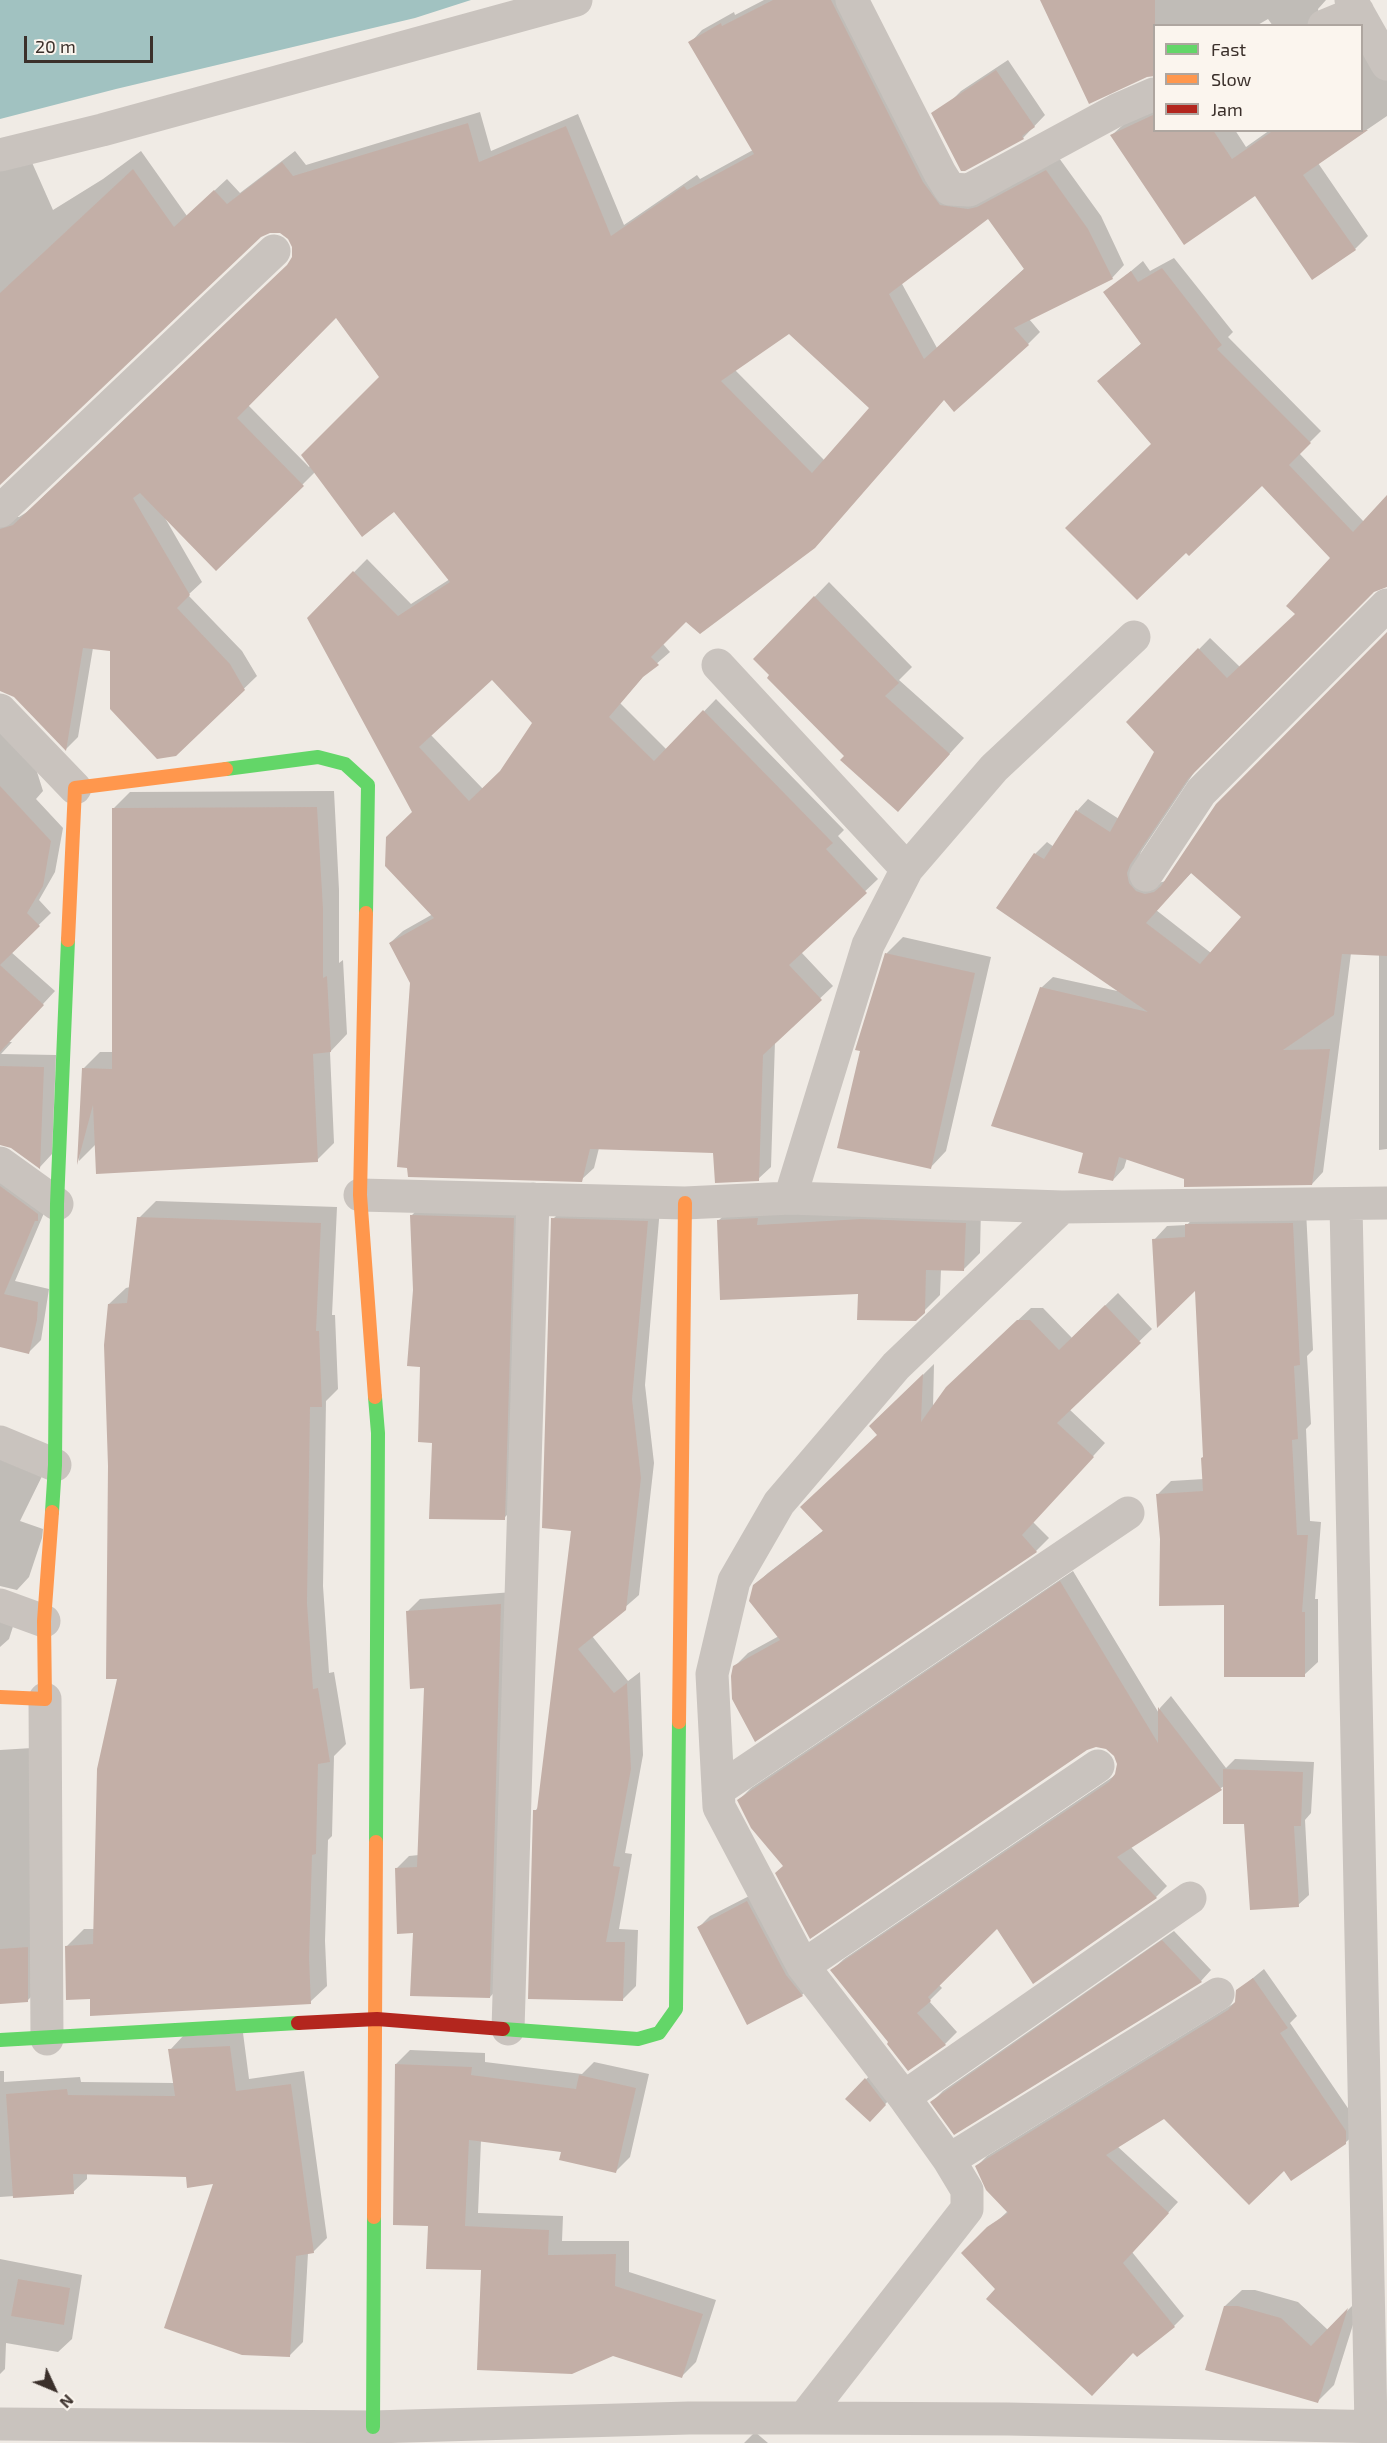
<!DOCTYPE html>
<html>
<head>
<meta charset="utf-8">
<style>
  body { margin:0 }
  #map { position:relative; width:1387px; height:2443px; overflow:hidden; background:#f0ebe5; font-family:"Exo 2",sans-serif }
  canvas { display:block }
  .legend { position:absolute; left:1153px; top:24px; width:210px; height:108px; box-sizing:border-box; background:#fbf5ee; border:2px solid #aea6a0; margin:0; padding:8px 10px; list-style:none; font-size:18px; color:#3b302b }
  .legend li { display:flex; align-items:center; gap:12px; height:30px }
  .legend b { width:30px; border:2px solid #aea6a0 }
  .north { position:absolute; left:24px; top:2359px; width:60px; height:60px; -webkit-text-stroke:4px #fbf5ee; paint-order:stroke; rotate:134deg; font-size:16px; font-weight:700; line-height:24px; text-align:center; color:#3b302b }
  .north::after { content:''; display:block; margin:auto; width:21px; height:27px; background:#3b302b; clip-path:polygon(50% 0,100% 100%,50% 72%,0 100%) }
  .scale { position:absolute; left:24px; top:36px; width:129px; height:27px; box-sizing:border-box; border:3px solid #3b302b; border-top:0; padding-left:8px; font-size:18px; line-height:21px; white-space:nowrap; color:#3b302b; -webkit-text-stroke:4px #fbf5ee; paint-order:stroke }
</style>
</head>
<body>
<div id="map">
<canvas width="1387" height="2443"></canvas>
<ul class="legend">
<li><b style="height:8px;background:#63d668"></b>Fast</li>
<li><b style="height:8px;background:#ff974d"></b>Slow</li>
<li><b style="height:8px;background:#b3261e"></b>Jam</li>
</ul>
<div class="north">N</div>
<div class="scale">20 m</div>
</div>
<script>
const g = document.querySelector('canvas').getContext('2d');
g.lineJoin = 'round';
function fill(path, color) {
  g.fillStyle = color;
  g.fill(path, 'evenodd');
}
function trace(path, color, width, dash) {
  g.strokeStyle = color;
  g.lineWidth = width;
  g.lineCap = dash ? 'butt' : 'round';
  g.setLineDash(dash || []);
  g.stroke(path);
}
fill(new Path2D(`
  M0,0H471L415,18L116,89L0,119Z`), '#a1c2c1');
fill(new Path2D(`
  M764,0H850L947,187L1059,158L1101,216L1124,265L1112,278L1029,319L1040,332L1028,344L944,399L686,620L663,644L670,652L647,672L620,703L667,750L716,699L844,830L838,836L878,879L801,952L833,986L775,1041L771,1167L758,1179L714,1151L599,1148L594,1168L581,1180L412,983L390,943L403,931L433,914L413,812L309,618L367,559L411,604L450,579L394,510L315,472L302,485L165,518L202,582L188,595L242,651L257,676L175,755L111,649L93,648L78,737L66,749L14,696L0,688V512L8,517H19L27,512L289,264L294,256V246L288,237L279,231H269L0,419V160L30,158L53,210L103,179L141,151L187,216L227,179L240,193L295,151L306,165L480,112L491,151L578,114L624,225L697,175L700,179L753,150L690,43L702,30L734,12L735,15ZM988,217L1025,268L937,348L901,282ZM336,316L381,377L309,467L248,405ZM789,333L871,408L825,461L735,370ZM492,678L534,723L502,771L483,789L430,734Z
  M1042,0H1326L1318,9L1320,20L1325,26H1273L1268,19L1256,26H1154Z
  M1362,33L1387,70V116L1318,163L1368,236L1355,249L1256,194L1112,135L1126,122L1154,108V130H1235L1246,147L1270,130H1362Z
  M1008,60L1045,115L1023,138L950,102L961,91Z
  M1174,258L1233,332L1228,337L1321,431L1299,453L1364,522L1387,498V585L1373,590L1197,768L1141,852L1138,862L1158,883L1166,881L1387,634V1149L1379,1150V954L1351,953L1323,1172L1312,1184L1186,1178L1127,1158L1124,1168L1113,1180L1085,1152L1041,988L1053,977L1122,992L998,907L1035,854L1047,842L1054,847L1077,811L1088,799L1119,819L1156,751L1128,722L1210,638L1240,667L1297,613L1332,558L1262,483L1110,370L1142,343L1105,293L1143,261L1150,271ZM1192,872L1243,917L1211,953L1156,910Z
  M829,582L912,667L899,680L964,738L912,795L846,756L755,659Z
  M0,712L27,740L43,791L36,799L63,828L55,872L39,900L51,913L11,952L55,991L8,1042H12L1,1054L56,1055L52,1154L40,1167L12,1146L0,1143Z
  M334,791L339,890V963L343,960L347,1034L330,1052L334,1143L317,1160L96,1144L79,1161L83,1069L100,1052H114L113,809L130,792Z
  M903,937L991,957L946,1151L930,1168L861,1050L857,1049L887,953Z
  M0,1164L44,1213L15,1281L49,1289L41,1340L28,1353L0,1346Z
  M156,1201L337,1207L332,1315H335L338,1389L326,1401L323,1586L329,1673L334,1672L346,1744L334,1756L332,1836L328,1840L325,1941L327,1986L310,2002L91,1997L67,1946L84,1929H95L119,1678L109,1304L126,1288L130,1287L139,1218Z
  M422,1205L524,1207L515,1507L504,1518L422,1365L411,1216Z
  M735,1205L981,1207L980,1253L964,1269H941L940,1295L915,1320L718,1221Z
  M566,1206L660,1208L645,1385L654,1463L639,1595L592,1636L628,1681L640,1672L643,1755L625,1853L632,1854L619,1929L638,1930L636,1986L623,1999L535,1811L539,1806L572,1530L553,1219Z
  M1306,1210L1313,1350L1307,1356L1311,1424L1306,1429L1310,1521L1321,1522L1315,1599H1318V1662L1304,1675L1226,1603L1157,1495L1171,1481L1204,1479L1205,1456L1196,1288L1154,1240L1167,1226L1187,1225L1200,1211Z
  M1118,1293L1152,1329L1069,1409L1105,1443L1033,1522L1049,1538L1036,1551L756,1740L735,1666L748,1653L779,1636L754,1586L768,1573L824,1530L879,1434L871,1426L934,1364L933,1408L961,1374L1031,1308H1043L1072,1338Z
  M0,1443L47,1466L20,1521L43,1529L42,1538L29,1577L17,1590L0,1586Z
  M1073,1571L1160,1715V1708L1171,1696L1226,1768L1235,1759L1314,1762L1311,1813L1305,1820L1309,1895L1298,1905L1224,1786L1131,1847L1167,1886L1156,1897L997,1927L938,1984L942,1988L929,2001L957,2032L945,2044L908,2069L890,2042L832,1970L844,1959L1117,1774L1118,1764L1115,1755L1106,1748L1096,1746L784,1866L739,1800L751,1788Z
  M513,1592L502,1984L490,1997L414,1932L396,1869L409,1856L419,1855L426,1686L407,1612L420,1599Z
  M0,1606L17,1614L9,1639L0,1647Z
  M32,1748L43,1985L27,2001L0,2002V1750Z
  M759,1891L813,1984L802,1995L699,1927L710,1916Z
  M1174,1931L1211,1970L1201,1981L932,2102L943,2091Z
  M1264,1969L1297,2016L1290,2023L1356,2120V2133L1345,2143L1284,2168L1164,2117L1117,2146L1178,2202L1132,2252L1184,2316L1174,2326L1134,2351L997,2289L963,2253L1008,2211L976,2167L987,2156L1236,2002L1237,1991Z
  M243,2033L249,2079L304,2071L327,2238L313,2252L308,2253L303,2342L289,2356L215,2183L187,2176L87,2173V2179L73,2192L0,2197V2071H4V2082L80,2077L81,2082L174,2083L170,2050L183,2036Z
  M410,2050L485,2053V2062L582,2074L594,2062L649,2074L630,2157L616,2171L562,2151L481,2140L478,2213L563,2216L562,2241H629V2272L716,2300L696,2362L682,2376L483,2269L430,2225L396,2064Z
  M871,2074L890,2099L875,2115L848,2099Z
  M0,2259L82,2275L72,2339L58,2352L6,2343L5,2369L0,2374Z
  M1242,2290H1255L1298,2302L1328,2330L1362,2296L1334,2385L1318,2401L1225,2306Z
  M755,2432L768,2443H744Z`), '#0003');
fill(new Path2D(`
  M773,0H831L923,182L940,205L968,209L977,207L1046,170L1088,229L1113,279L1014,328L1029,345L954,412L944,400L815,548L700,634L686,622L651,657L659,665L643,677L609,717L654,761L703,710L833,843L826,849L867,893L789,965L822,1000L763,1055L759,1181L715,1183L713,1153L590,1149L582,1182L408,1177L407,1168L397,1167L410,983L389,943L434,918L385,866L386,837L412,812L307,618L353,571L398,616L450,582L394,512L362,537L301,455L379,377L336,318L237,418L304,486L216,571L140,493L133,498L190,595L177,608L230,664L245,690L176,756L157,759L110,709V651L83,648L66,751L14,697L0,691V529L13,525L287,265L292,257V247L288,239L280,233H270L261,237L0,485V293L133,169L174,227L214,190L227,204L282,162L293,176L468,123L479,162L566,126L611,236L684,186L687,190L754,154L688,42L721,23L722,26ZM988,219L1024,269L924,359L889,294ZM789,334L869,408L812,473L721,381ZM492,680L532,723L500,771L469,801L419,747Z
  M1040,0H1155V76L1147,77L1089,104Z
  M996,70L1035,127L1022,136L1024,139L965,171H961L931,113Z
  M1155,114V130H1213L1232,159L1274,130H1368L1303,175L1356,250L1312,280L1255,196L1184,245L1110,135Z
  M1162,268L1222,345L1217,349L1311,443L1289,465L1353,532L1387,495V587L1374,592L1188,779L1130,865L1127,873L1129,883L1136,891L1145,894L1154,892L1161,886L1216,804L1387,632V956L1342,954L1334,1015L1283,1050L1330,1049L1312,1185L1184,1187V1179L1119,1157L1113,1181L1078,1173L1083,1153L991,1126L1040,987L1148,1012L996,908L1034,853L1044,859L1076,810L1110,832L1154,752L1126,722L1198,648L1227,678L1295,614L1286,606L1330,558L1262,486L1189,556L1186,553L1137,600L1065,528L1151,444L1097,381L1141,344L1103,292L1131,271L1138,282ZM1191,873L1241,917L1200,964L1146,923Z
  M814,596L899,683L885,696L950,754L898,812L840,760L844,756L767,678L769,675L753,659Z
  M0,786L51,841L43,886L27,913L40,926L0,965L44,1005L0,1052Z
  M317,807L323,908V978L327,976L331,1052L313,1054L318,1162L96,1174L93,1105L77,1165L82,1068L112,1069V808Z
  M885,953L975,973L931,1169L837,1148L860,1051L855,1050Z
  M0,1066L44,1067L40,1169L11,1148L0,1145Z
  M0,1186L38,1214V1221H35L4,1294L38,1302L37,1320L29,1354L0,1347Z
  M410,1215L514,1218L505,1520L429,1519L432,1443L418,1442L420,1367L407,1366L413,1290Z
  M137,1217L321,1223L316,1331H319L322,1407H310L307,1603L313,1689L318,1688L330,1762L318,1764L316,1854L312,1855L309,1958L311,2004L90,2016V1999L66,2000L65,1946L93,1944L97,1769L117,1679H106L108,1466L104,1345L108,1304L127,1303Z
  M551,1218L648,1221L632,1399L641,1478L626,1610L578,1649L614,1693L627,1683L631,1769L613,1866L620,1867L606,1942H625L623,2001L528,1999L533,1810H537L571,1531L542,1528Z
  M758,1218L757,1225L861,1219L966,1223L964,1271L926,1270L925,1313L916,1321L857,1320L858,1294L720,1300L717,1220Z
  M1293,1223L1300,1365L1294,1366L1298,1439L1292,1440L1297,1535H1308L1302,1612H1305V1677H1224V1605L1159,1606L1160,1539L1156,1494L1203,1491L1201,1458L1203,1457L1195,1291L1157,1328L1152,1239L1185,1237V1224Z
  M1105,1305L1141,1343L1057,1423L1094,1457L1022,1535L1037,1552L755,1742L732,1699L731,1676L733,1666L780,1640L749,1601L753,1585L823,1531L800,1507L877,1435L869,1426L923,1374L921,1422L946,1387L1017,1320H1030L1059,1350Z
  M1060,1581L1158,1743V1707L1222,1790L1117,1857L1157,1898L1033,1984L997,1929L928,1997L931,2001L917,2013L946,2045L908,2071L887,2044L888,2042L830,1970L1109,1782L1115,1774L1117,1764L1114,1756L1106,1749L1096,1747L1087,1750L810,1939L775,1873L783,1866L751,1828L737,1800Z
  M501,1604L490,1998L410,1996L413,1933L397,1934L395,1868L417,1867L424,1688L410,1689L406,1611Z
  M1223,1769L1303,1772L1301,1826H1294L1299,1907L1250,1910L1244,1824H1223Z
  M747,1901L786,1975L803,1996L747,2025L697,1927Z
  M1162,1940L1202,1982L954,2135L930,2102Z
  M28,1947V2002L0,2004V1949Z
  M1253,1978L1288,2028L1280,2033L1346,2131V2144L1291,2181L1284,2171L1249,2205L1164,2119L1106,2155L1169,2213L1123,2263L1175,2327L1137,2357L1133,2353L1092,2396L986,2299L995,2289L961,2253L987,2227L1008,2213L986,2190L975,2166L1228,2010L1235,2002L1236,1990Z
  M230,2046L236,2091L291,2084L314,2253L296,2256L290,2357L242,2355L164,2328L213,2184L187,2188L186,2177L73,2174L74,2194L13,2198L6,2094L67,2089L68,2095L175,2096L168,2049Z
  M395,2064L472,2067L471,2075L576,2089L579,2075L636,2088L616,2173L559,2160L561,2152L469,2140L465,2226L549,2230L548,2255L616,2254L615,2286L703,2314L682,2378L613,2356L572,2374L477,2370L481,2270L426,2269L428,2226L393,2225Z
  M865,2078L886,2105L870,2122L845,2099Z
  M18,2279L70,2288L64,2325L11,2316Z
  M1224,2306H1238L1281,2318L1311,2346L1348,2308L1318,2403L1205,2370Z`), '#c3afa7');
trace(new Path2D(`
  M852,0L940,173L950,189L969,190L1117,110L1154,94
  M1351,0L1387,64
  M1324,26L1358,12
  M0,155L102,130L576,0
  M0,511L274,251
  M718,665L907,869
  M0,710L75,788
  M1146,875L1201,792L1387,605
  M0,1163L57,1204
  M360,1195L685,1203L790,1198L1062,1207L1387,1203
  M790,1198L868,945L907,869L994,768L1134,637
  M1346,1205L1371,2426
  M0,1442L55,1465
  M0,1605L44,1621
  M45,1699L47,2039
  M718,1790L1128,1513
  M803,1966L1098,1766
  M508,2029L533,1199
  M904,2097L1190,1898
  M949,2160L1218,1994
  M804,2418L967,2209V2190L949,2160L904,2097L803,1966L719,1807L712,1674L734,1581L779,1503L896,1366L1062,1207
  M0,2424L373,2427L689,2418H804L1008,2419L1387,2427`), '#c9c3be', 33);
trace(new Path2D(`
  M226,769L318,757L345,764L368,785L366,913
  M375,1397L378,1433L376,1842
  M52,1512L55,1465L57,1204L68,940
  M503,2029L638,2039L659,2033L676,2009L679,1722
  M0,2040L298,2023
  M373,2427L374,2217`), '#63d668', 14);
trace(new Path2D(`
  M366,913L360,1195L375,1397
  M68,940L75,788L226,769
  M0,1697L45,1699L44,1621L52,1512
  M679,1722L685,1203
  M374,2217L376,1842`), '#ff974d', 14);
trace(new Path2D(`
  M298,2023L377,2019L503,2029`), '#b3261e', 14);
</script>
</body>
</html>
